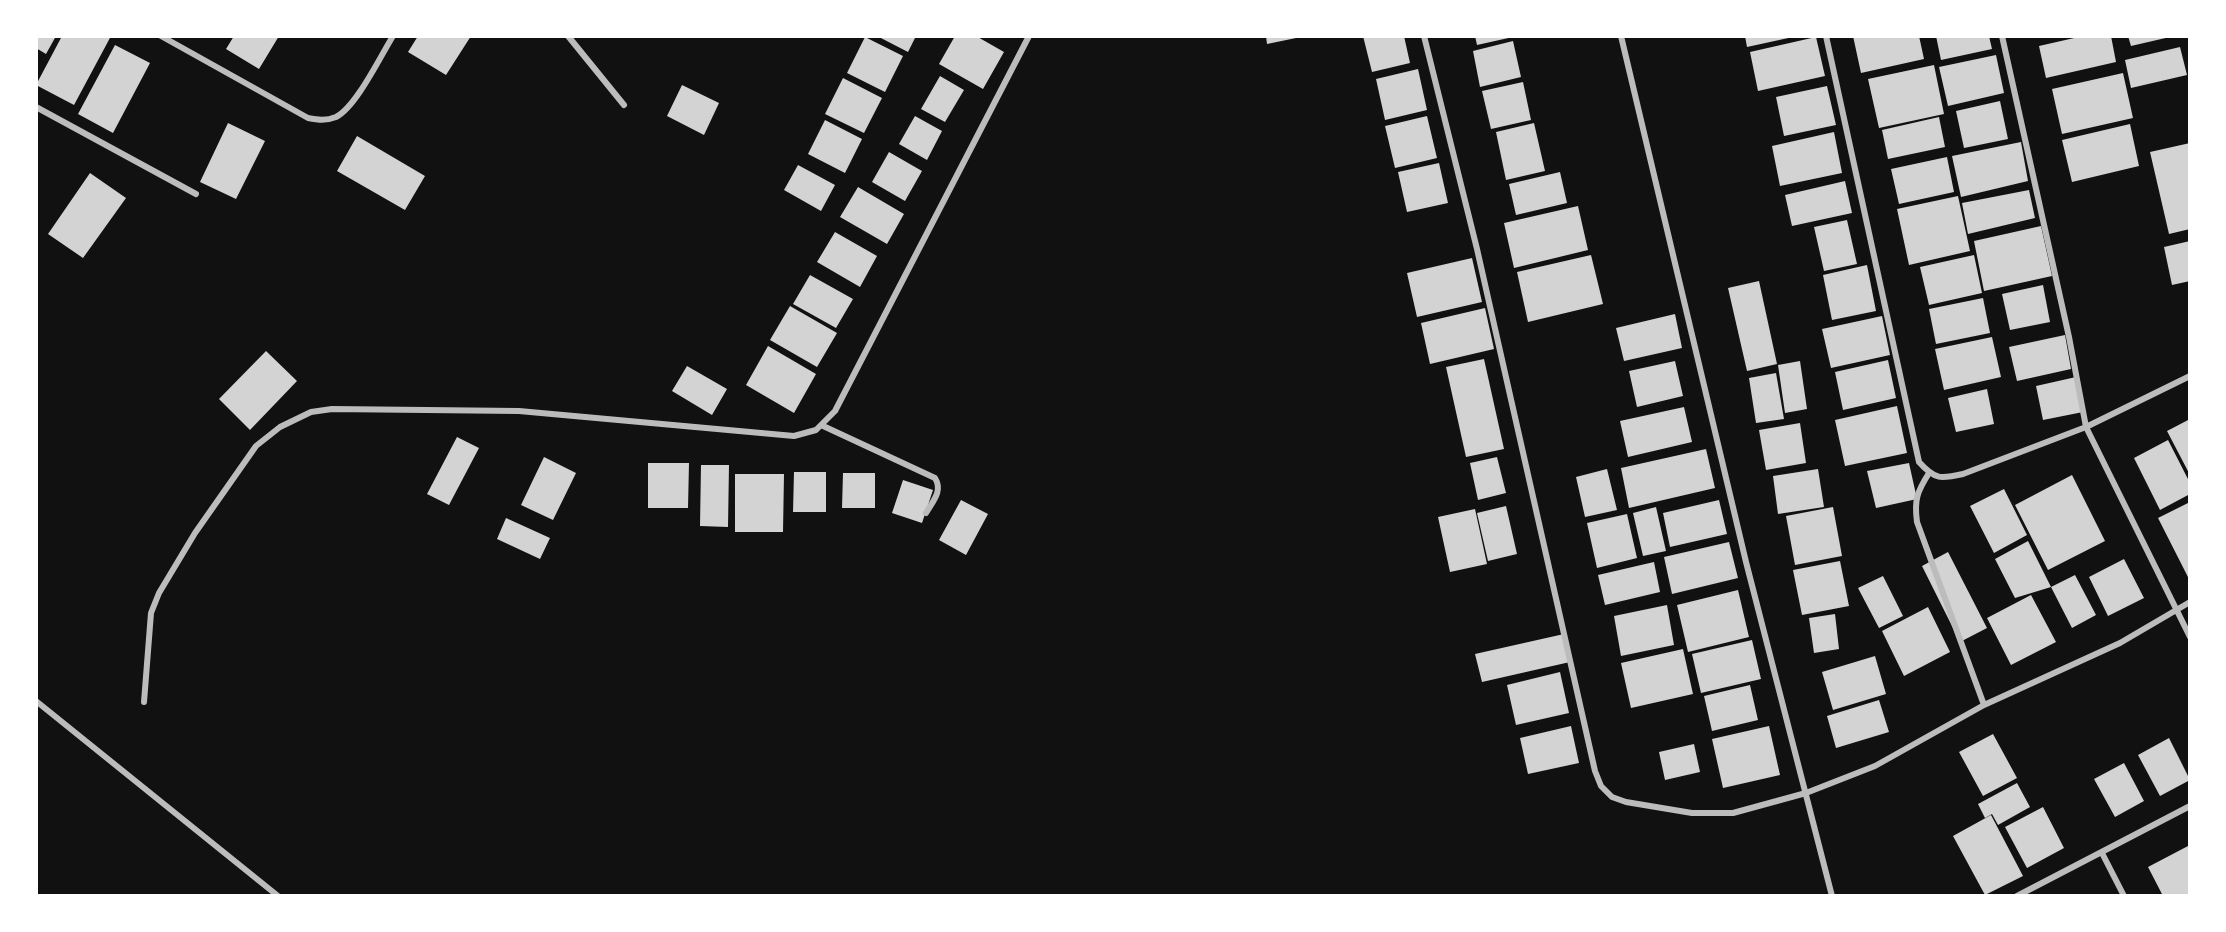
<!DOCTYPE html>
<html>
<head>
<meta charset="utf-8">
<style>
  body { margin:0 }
  #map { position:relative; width:2226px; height:932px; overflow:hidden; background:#111; font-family:Manrope,sans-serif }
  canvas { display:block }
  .frame { position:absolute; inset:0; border:38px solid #fff; pointer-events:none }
</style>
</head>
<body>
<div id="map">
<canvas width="2226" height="932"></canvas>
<div class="frame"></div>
</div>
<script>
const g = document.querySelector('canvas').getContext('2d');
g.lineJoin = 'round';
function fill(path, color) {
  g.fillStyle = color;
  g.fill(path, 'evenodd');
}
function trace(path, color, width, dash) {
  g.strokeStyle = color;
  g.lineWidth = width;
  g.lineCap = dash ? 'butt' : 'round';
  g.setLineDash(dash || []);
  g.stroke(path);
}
fill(new Path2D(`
  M36,36H56L46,54L36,48Z
  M62,36H111L74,105L36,85Z
  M234,36H279L259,69L226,49Z
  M418,36H471L446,75L408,52Z
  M877,36H916L908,52Z
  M955,36H976L1004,52L983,89L939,64Z
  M1266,36H1301V37L1267,44Z
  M1363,36H1404L1410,63L1372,72Z
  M1475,36H1512L1513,37L1477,45Z
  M1745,36H1793V37L1747,47Z
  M1853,36H1919L1924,59L1861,73Z
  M1936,36H1989L1992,49L1941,60Z
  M2083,36H2111L2116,62L2046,78L2039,46Z
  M2128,36H2170V37L2131,46Z
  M865,37L903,56L885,92L847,73Z
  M1816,37L1825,76L1758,91L1750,52Z
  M1513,41L1521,77L1480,87L1473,51Z
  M115,45L150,63L113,133L78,114Z
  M2180,47L2187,75L2131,88L2125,60Z
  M1996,55L2004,93L1948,106L1939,67Z
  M1934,65L1944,114L1879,128L1868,79Z
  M1418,69L1427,110L1385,120L1376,79Z
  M2123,73L2133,118L2062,134L2052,89Z
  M940,76L964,90L945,122L921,109Z
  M843,78L882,98L864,133L825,114Z
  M1523,82L1531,120L1491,129L1482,91Z
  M682,85L719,103L704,135L667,116Z
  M1827,86L1836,125L1784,136L1776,97Z
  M2000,101L2008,139L1964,148L1956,111Z
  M915,116L942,131L927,160L899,144Z
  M1427,116L1437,158L1395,168L1385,126Z
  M1939,117L1945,147L1888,159L1882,130Z
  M825,120L862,139L845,173L808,154Z
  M228,123L265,141L236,199L200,182Z
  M1534,123L1545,171L1506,180L1496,132Z
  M2130,124L2139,166L2072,182L2062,140Z
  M1834,132L1842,173L1780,186L1772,146Z
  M357,136L425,176L405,210L337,171Z
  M2021,142L2028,181L1961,197L1952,156Z
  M2190,143V229L2169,234L2150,152Z
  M889,152L922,171L905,201L872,182Z
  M1947,157L1954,192L1899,204L1891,169Z
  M1439,163L1448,203L1407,212L1398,172Z
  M798,165L835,185L821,211L784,190Z
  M1560,172L1567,203L1516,215L1509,184Z
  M90,173L126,198L83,258L48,234Z
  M1845,181L1852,213L1792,226L1785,195Z
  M858,187L904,214L887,244L840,217Z
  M2029,190L2035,218L1968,234L1962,203Z
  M1958,196L1970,251L1909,265L1897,209Z
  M1578,206L1588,250L1514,268L1504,223Z
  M1847,220L1857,264L1824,271L1814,227Z
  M2041,226L2052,276L1984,291L1974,241Z
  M835,232L877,256L860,287L817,262Z
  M2190,241V281L2172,285L2164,247Z
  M1591,255L1603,304L1528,322L1517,272Z
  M1974,255L1982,293L1929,305L1920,267Z
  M1472,258L1482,302L1417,317L1407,273Z
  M1867,265L1876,311L1832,320L1823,275Z
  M810,275L853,299L836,328L793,304Z
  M1759,281L1777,364L1747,371L1728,288Z
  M2043,285L2050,322L2010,330L2002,294Z
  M1983,298L1990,333L1936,344L1929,309Z
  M790,306L837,333L817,367L770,340Z
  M1485,308L1494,349L1430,364L1421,323Z
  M1675,314L1682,348L1624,361L1616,328Z
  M1882,316L1890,355L1831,368L1822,329Z
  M2065,335L2071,369L2017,381L2009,347Z
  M1992,337L2001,377L1944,390L1935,349Z
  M768,346L816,374L794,413L746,385Z
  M266,351L297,381L250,430L219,399Z
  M1484,359L1504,449L1466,457L1446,367Z
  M1888,360L1896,398L1843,410L1835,372Z
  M1675,361L1683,396L1637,407L1629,371Z
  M1800,361L1807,409L1785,413L1778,365Z
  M687,366L727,389L712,415L672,391Z
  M1776,373L1784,419L1756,423L1749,378Z
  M2076,377L2083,412L2043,420L2036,386Z
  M1987,389L1994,424L1956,432L1948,398Z
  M1897,406L1907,453L1845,466L1835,420Z
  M1684,407L1692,442L1628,457L1620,421Z
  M2190,419V475L2167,431Z
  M1800,423L1806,463L1766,470L1759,430Z
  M457,437L479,448L449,505L427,494Z
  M2168,440L2190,483V494L2160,510L2134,458Z
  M1706,449L1715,488L1629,508L1621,468Z
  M544,457L576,473L553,520L521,505Z
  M1497,457L1506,493L1478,500L1470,463Z
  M648,463H689L688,508H648Z
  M1909,463L1917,499L1876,508L1867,471Z
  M701,465H729L728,527L700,526Z
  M1607,469L1617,510L1585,517L1576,477Z
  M1818,469L1824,507L1778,514L1773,476Z
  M794,472H826V512H793Z
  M843,473H875V508H842Z
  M735,474H784L783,532H735Z
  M2072,475L2105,541L2048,570L2015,505Z
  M903,480L933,490L922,523L892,513Z
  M2004,489L2027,535L1994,553L1970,506Z
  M961,500L988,514L966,555L939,540Z
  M1719,500L1727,534L1670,547L1663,513Z
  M2190,502V581L2158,518Z
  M1506,506L1517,554L1488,561L1477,513Z
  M1656,507L1666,551L1643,556L1633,513Z
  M1833,507L1842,556L1795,565L1786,516Z
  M1475,509L1487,564L1450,572L1438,517Z
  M1627,514L1637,558L1597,568L1587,523Z
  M506,518L550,538L540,559L497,539Z
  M2028,541L2051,587L2015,598L1995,559Z
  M1729,542L1738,578L1672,594L1664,557Z
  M1948,552L1987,628L1960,642L1922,566Z
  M2124,559L2144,598L2108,616L2089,577Z
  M1840,561L1849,606L1802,615L1793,570Z
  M1654,562L1660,592L1605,605L1598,575Z
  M2075,575L2096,615L2072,628L2051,587Z
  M1883,576L1903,616L1879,628L1858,588Z
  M1738,590L1749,637L1688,652L1677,605Z
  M2031,595L2056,642L2011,665L1987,618Z
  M1667,605L1674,645L1621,656L1614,616Z
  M1928,607L1950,652L1904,676L1882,631Z
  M1835,614L1839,649L1814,653L1809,618Z
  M1564,634L1570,662L1482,682L1475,654Z
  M1752,640L1761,679L1701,693L1692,654Z
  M1683,649L1693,694L1631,708L1621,663Z
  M1875,656L1886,694L1833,710L1822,672Z
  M1560,672L1569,713L1516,725L1507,685Z
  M1750,685L1758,720L1712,731L1704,696Z
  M1879,700L1889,732L1836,748L1827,716Z
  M1571,726L1579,763L1528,774L1520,738Z
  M1769,726L1780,775L1723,788L1712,739Z
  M1993,734L2017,778L1983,796L1959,752Z
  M2169,738L2190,780L2160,796L2138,755Z
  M1694,744L1700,772L1665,780L1659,752Z
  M2124,763L2144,801L2115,817L2094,779Z
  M2017,783L2030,807L1998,825L1992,814L1985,818L1978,804Z
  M2043,807L2064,848L2027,868L2005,827Z
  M1991,815L2023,876L1985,895L1953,836Z
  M2188,846L2190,850V896H2163L2148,867Z`), '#d3d3d3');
trace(new Path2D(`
  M161,36L308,118C318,120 326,121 336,117C356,107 380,57 393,36
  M568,36L624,105
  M1424,36L1477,249L1595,771L1601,786L1612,797L1626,802L1692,813H1733L1806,793L1875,766L1984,705L2120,643L2190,602
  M1621,36L1746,562L1832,896
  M1826,36L1919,462C1935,480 1941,479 1963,474L2086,427L2190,376
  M2002,36L2069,337L2086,427L2190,637
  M36,107L196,194
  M821,425L935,478C943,491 933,501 926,513
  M1929,473C1917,492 1914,500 1917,522L1984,705
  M36,701L278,896
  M144,702L151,613L159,593L195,533L256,446L280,427L311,412L332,409L519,411L794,436L816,430L835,411L1029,36
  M2102,853L2124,896
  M2017,896L2190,806`), '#bcbcbc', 6);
</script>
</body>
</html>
